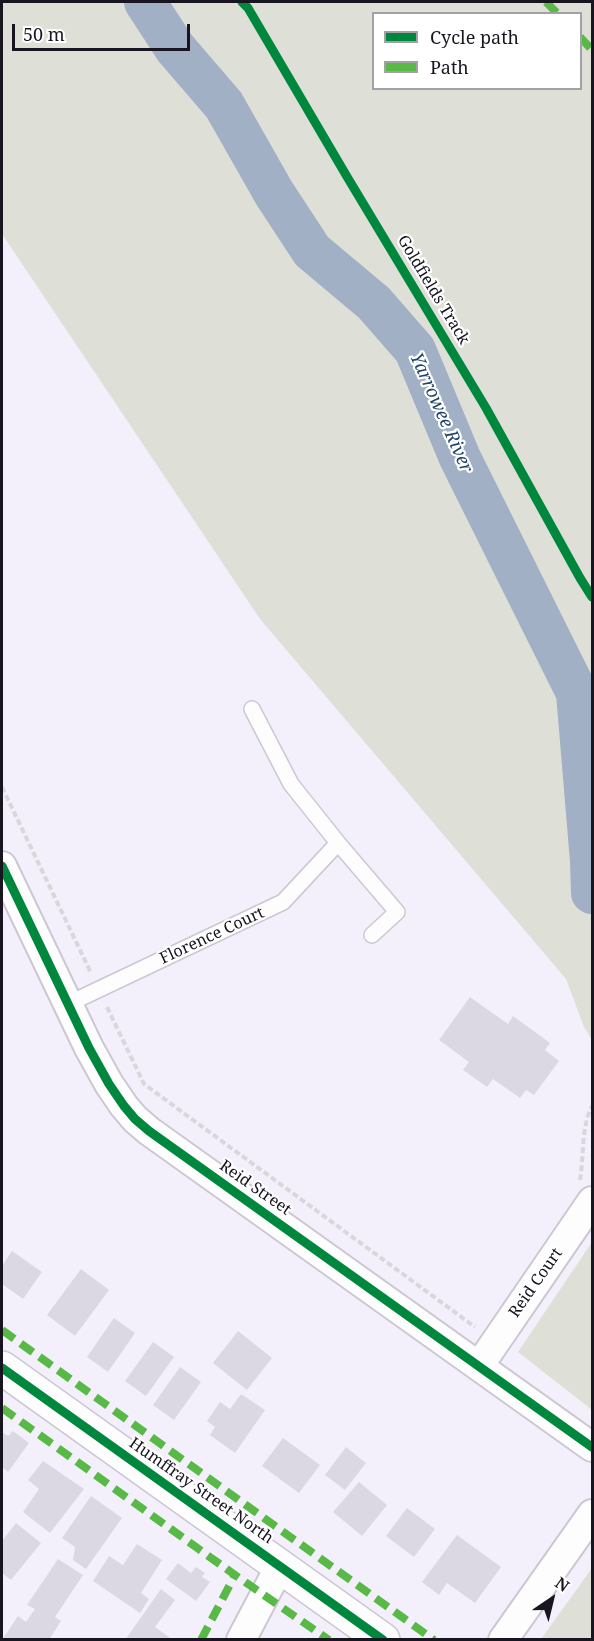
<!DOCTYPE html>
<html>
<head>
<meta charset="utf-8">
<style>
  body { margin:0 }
  #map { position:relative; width:594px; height:1641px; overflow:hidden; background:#f4f0fb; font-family:"Noto Serif",serif }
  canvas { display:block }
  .frame { position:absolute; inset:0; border:3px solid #191520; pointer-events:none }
  .legend { position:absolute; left:372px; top:12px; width:210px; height:78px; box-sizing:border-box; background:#fff; border:2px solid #a3a1a6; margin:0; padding:8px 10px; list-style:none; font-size:18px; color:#191520 }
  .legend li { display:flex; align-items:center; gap:12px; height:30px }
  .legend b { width:30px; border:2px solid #a3a1a6 }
  .north { position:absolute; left:522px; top:1569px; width:60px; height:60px; -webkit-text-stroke:4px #fff; paint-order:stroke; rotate:35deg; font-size:16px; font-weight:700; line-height:24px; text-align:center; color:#191520 }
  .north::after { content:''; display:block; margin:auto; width:21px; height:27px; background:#191520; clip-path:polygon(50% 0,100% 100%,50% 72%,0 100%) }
  .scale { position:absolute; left:12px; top:24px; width:178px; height:27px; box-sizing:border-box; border:3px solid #191520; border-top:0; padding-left:8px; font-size:18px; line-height:21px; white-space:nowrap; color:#191520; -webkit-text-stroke:4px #fff; paint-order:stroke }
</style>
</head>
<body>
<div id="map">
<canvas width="594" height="1641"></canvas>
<div class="frame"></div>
<ul class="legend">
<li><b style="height:8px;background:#00873e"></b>Cycle path</li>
<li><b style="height:8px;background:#58b947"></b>Path</li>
</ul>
<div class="north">N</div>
<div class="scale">50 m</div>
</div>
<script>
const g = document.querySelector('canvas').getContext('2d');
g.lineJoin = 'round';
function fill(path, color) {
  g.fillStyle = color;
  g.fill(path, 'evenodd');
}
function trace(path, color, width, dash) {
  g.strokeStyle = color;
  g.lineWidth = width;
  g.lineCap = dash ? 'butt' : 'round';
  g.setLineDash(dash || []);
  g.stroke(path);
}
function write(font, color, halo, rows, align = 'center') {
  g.font = font + ' "Noto Serif",serif';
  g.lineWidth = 4.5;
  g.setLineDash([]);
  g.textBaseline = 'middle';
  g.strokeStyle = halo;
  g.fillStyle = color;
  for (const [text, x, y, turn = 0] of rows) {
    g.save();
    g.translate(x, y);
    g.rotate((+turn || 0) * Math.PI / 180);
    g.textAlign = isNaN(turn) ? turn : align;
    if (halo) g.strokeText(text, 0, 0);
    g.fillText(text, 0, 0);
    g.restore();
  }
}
fill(new Path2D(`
  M2,2H592V1040L584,1027L566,979L260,619L2,234ZM374,14H580V88H374Z
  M592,1242V1410L518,1352Z
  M592,1568V1639H541Z`), '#dee0d8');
trace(new Path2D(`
  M145,2L175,48L224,105L274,193L312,251L374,303L415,350L460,458L577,693L591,861L592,893`), '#a1b0c4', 42);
fill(new Path2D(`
  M470,997L508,1024L513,1016L550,1043L545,1050L559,1061L534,1095L526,1090L520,1098L493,1079L487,1087L463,1070L469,1062L439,1040Z
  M12,1251L42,1272L23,1299L2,1284V1266Z
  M81,1269L109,1290L75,1336L47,1315Z
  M114,1318L135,1333L108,1372L87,1357Z
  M238,1331L272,1358L247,1390L213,1363Z
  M153,1342L174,1357L146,1396L125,1381Z
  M180,1367L201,1382L174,1420L153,1405Z
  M241,1394L265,1410L235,1453L210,1435L215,1427L207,1421L220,1402L230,1409Z
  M13,1431L29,1443L8,1472L2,1467V1432L8,1436Z
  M283,1438L320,1465L299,1493L262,1466Z
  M346,1447L366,1463L345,1490L325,1475Z
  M43,1461L84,1489L50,1533L23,1512L39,1489L28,1480Z
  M359,1482L387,1505L362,1536L333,1512Z
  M91,1496L122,1518L86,1569L73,1560L75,1547L62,1538Z
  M407,1508L435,1529L414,1557L386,1536Z
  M16,1523L41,1543L11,1580L2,1573V1541Z
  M457,1535L501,1567L475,1603L447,1583L439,1595L422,1582Z
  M137,1544L162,1560L141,1593L149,1599L140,1613L93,1581L109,1556L123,1565Z
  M58,1559L83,1575L55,1617L61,1621L49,1640H2L18,1616L26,1622L35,1609L27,1605Z
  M178,1563L191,1573L196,1567L205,1573L202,1577L210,1582L196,1601L166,1579Z
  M161,1589L175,1600L155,1627L173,1640H125Z`), '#dcd8e3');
const lane = new Path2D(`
  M338,843L397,912L372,935
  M68,1004L283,902L338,843L291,784L252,709`);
const street = new Path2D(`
  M2,866L89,1048L109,1084L124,1106L135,1119L149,1131L592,1447
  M479,1366L592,1201
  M241,1640L280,1566
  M503,1640L592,1514`);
const secondary = new Path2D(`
  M2,1368L383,1640`);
trace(lane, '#ccc8d3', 18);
trace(street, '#ccc8d3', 32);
trace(secondary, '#ccc8d3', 36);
trace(new Path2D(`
  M2,787L91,973
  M107,1007L144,1084L475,1327
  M580,1180C584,1157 581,1127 592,1106`), '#d9d7db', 4, [6, 3]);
trace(lane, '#fdfdfe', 15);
trace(street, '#fdfdfe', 28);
trace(secondary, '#fdfdfe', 33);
trace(new Path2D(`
  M546,2L558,14
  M580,37L592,50
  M2,1330L434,1640
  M2,1408L235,1575L329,1640
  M201,1640L235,1575`), '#58b947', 8, [15, 8]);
trace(new Path2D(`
  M242,2L248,8L346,175L486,408L580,578L592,597
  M2,866L89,1048L109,1084L124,1106L135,1119L149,1131L592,1447
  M2,1368L383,1640`), '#00873e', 9);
write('16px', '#191520', '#fff', [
  ["Goldfields Track",433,290,59],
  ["Florence Court",212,936,-25],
  ["Reid Street",255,1188,35],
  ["Reid Court",536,1283,-55],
  ["Humffray Street North",201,1491,35]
]);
write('italic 18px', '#214469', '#fff', [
  ["Yarrowee River",441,413,66]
]);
</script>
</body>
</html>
